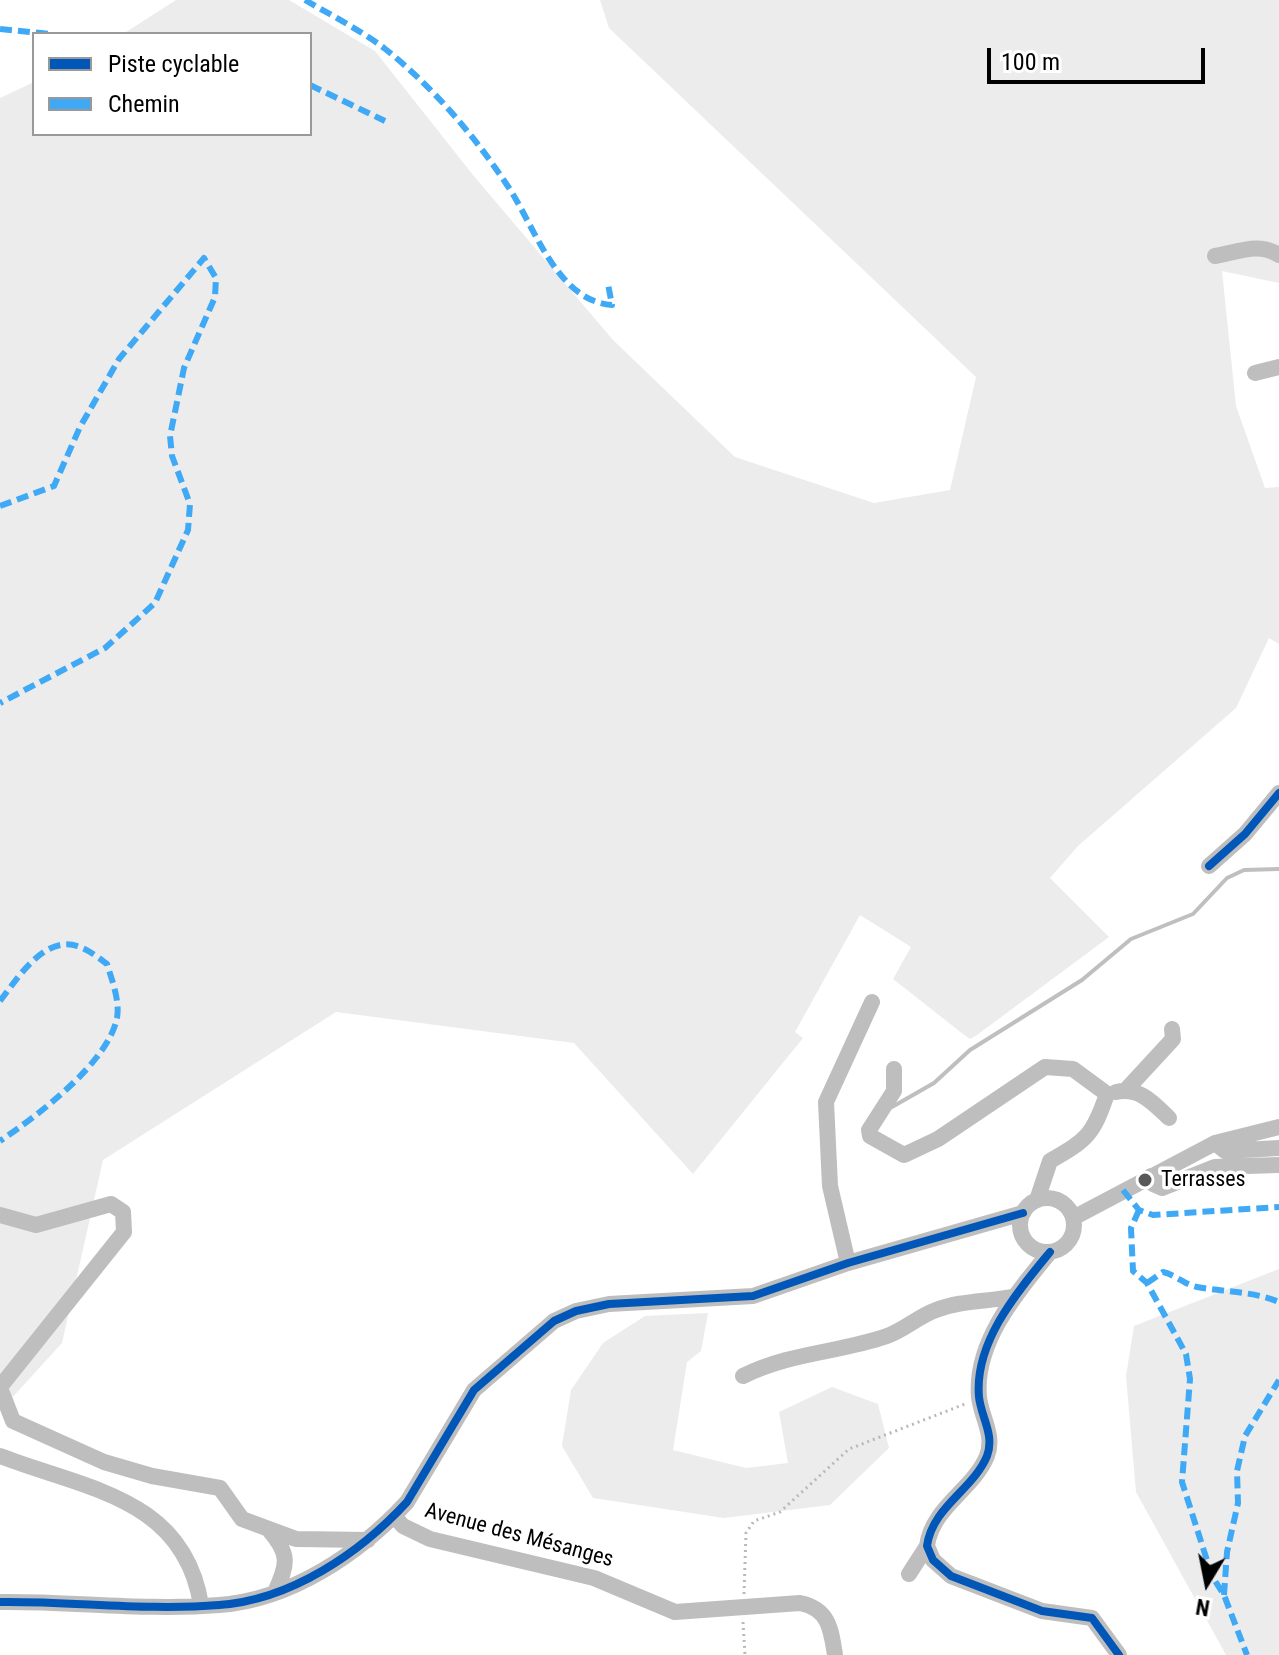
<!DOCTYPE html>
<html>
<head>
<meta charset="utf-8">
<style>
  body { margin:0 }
  #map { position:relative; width:1279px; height:1655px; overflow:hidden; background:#fff; font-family:"Roboto Condensed",sans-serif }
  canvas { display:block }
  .legend { position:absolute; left:32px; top:32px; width:280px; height:104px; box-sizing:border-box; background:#fff; border:2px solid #999; margin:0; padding:10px 14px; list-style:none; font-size:24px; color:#000 }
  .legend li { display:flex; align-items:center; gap:16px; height:40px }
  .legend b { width:40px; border:2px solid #999 }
  .north { position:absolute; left:1167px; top:1543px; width:80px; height:80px; -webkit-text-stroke:6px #fff; paint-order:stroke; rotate:190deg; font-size:22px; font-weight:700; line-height:32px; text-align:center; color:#000 }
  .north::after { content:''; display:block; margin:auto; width:28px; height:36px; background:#000; clip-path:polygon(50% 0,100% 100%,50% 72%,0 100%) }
  .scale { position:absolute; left:987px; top:48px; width:218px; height:36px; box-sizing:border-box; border:4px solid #000; border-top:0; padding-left:10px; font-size:24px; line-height:28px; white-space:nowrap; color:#000; -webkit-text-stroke:6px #fff; paint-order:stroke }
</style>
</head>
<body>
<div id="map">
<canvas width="1279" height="1655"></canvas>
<ul class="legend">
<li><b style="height:10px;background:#0057b8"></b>Piste cyclable</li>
<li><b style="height:10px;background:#3fa9f5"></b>Chemin</li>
</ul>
<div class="north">N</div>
<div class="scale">100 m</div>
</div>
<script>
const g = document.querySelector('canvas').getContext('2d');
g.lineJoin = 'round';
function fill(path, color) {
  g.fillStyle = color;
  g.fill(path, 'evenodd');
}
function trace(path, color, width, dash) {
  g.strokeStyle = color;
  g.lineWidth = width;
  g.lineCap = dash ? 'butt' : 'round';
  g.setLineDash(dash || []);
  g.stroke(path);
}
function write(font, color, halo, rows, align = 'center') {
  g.font = font + ' "Roboto Condensed",sans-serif';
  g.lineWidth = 7;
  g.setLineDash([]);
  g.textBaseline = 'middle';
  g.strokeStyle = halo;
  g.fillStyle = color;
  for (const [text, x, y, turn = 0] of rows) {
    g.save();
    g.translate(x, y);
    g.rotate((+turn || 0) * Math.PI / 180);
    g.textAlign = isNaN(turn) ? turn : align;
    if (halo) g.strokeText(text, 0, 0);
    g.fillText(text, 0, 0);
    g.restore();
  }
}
fill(new Path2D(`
  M176,0H289L375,51L473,175L613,340L735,457L874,503L950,490L976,377L609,28L600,0H1279V283L1222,271L1236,406L1265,488L1279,487V644L1269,638L1236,708L1078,846L1050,878L1109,937L977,1035L970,1039L963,1034L893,979L911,947L860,915L795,1032L803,1038L693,1174L574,1043L336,1012L103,1160L62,1343L0,1411V98L34,82V134H310V34H123Z
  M1279,1269V1655H1226L1136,1492L1126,1376L1134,1326Z
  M708,1313L701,1351L687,1362L673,1450L746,1468L788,1463L779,1412L832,1387L878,1404L889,1448L830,1505L724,1518L593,1498L562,1446L571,1390L603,1343L645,1316Z`), '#ececec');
trace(new Path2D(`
  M892,1107L934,1083L970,1050L1082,980L1131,939L1193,914L1227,878L1244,870L1279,869`), '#bfbfbf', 4);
trace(new Path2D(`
  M744,1594L746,1533L754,1521L780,1512L849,1449L965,1404
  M743,1622L745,1655`), '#b9b9b9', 3, [2, 4]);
trace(new Path2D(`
  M1215,256C1239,252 1258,242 1279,255
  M1255,373L1279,367
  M1209,866L1245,834L1279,793
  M894,1069V1091L869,1130L870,1136L904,1155L938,1139L1045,1067L1073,1069L1107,1094C1093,1135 1087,1140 1050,1161L1037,1200
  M1125,1091L1173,1039L1172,1029
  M1116,1092C1140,1087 1153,1103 1169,1118
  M1215,1143L1225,1151L1279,1148
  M1151,1176L1153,1184L1162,1188L1215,1167L1279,1165
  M1020 1225a27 27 0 1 1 54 0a27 27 0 1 1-54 0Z
  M0,1215L36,1225L111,1204L123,1212L124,1232L0,1387
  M1073,1218L1215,1143L1279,1127
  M1050,1252C1018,1291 974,1342 979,1397C981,1417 995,1435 987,1456C973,1490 932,1507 927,1546L933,1560L951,1576L1042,1611L1092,1618L1119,1655
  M848,1263L830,1186L826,1102L872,1002
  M743,1376C792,1352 838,1353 887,1336C904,1330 919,1316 936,1310C962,1300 989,1302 1016,1296
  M0,1388L13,1421L104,1462L152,1476L220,1488L242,1519L296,1539L368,1540
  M0,1456C85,1489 184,1497 201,1605
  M394,1516L403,1526L430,1539L594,1578L675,1612L800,1603C829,1609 831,1629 835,1655
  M269,1530C290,1554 288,1564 275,1592
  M909,1574L927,1546
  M0,1602C72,1601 147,1611 219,1605C291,1600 360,1553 407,1502L474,1390L554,1321L576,1311L609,1304L753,1296L848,1263L1023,1213`), '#bebebe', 16);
trace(new Path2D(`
  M305,0C331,15 360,30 384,48C431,85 474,135 507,185C534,224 556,301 612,305L608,284
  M0,29L50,34
  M310,85L385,121
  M0,506L54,486L80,427L119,359L204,258L216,278L215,297L184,368L170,436L172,456L190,504L188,530L155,603L105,648L0,703
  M0,1001C18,978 45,933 80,947C89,950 99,958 107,964C112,980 120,1001 117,1018C108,1063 37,1116 0,1141
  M1123,1190L1139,1210L1153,1215L1279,1207
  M1139,1210L1131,1228L1133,1271L1147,1283L1186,1354L1190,1379L1182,1482L1212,1576L1224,1595L1247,1655
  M1147,1283L1163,1272C1176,1275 1185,1285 1197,1287C1224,1292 1253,1291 1279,1302
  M1224,1595L1227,1552L1238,1503L1237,1471L1245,1436L1279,1380`), '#3fa9f5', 6, [12, 6]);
trace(new Path2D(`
  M1209,866L1245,834L1279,793
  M1050,1252C1018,1291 974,1342 979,1397C981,1417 995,1435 987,1456C973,1490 932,1507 927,1546L933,1560L951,1576L1042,1611L1092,1618L1119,1655
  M0,1602C72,1601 147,1611 219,1605C291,1600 360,1553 407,1502L474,1390L554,1321L576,1311L609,1304L753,1296L848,1263L1023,1213`), '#0057b8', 8);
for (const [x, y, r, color] of [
  [1145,1180,8,"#595959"]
]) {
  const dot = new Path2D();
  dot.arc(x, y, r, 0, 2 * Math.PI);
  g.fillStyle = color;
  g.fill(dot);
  trace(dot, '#fff', 3);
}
write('22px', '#000', '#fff', [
  ["Terrasses",1161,1180]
], 'left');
write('22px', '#000', '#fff', [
  ["Avenue des Mésanges",519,1536,15]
]);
</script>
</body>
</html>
